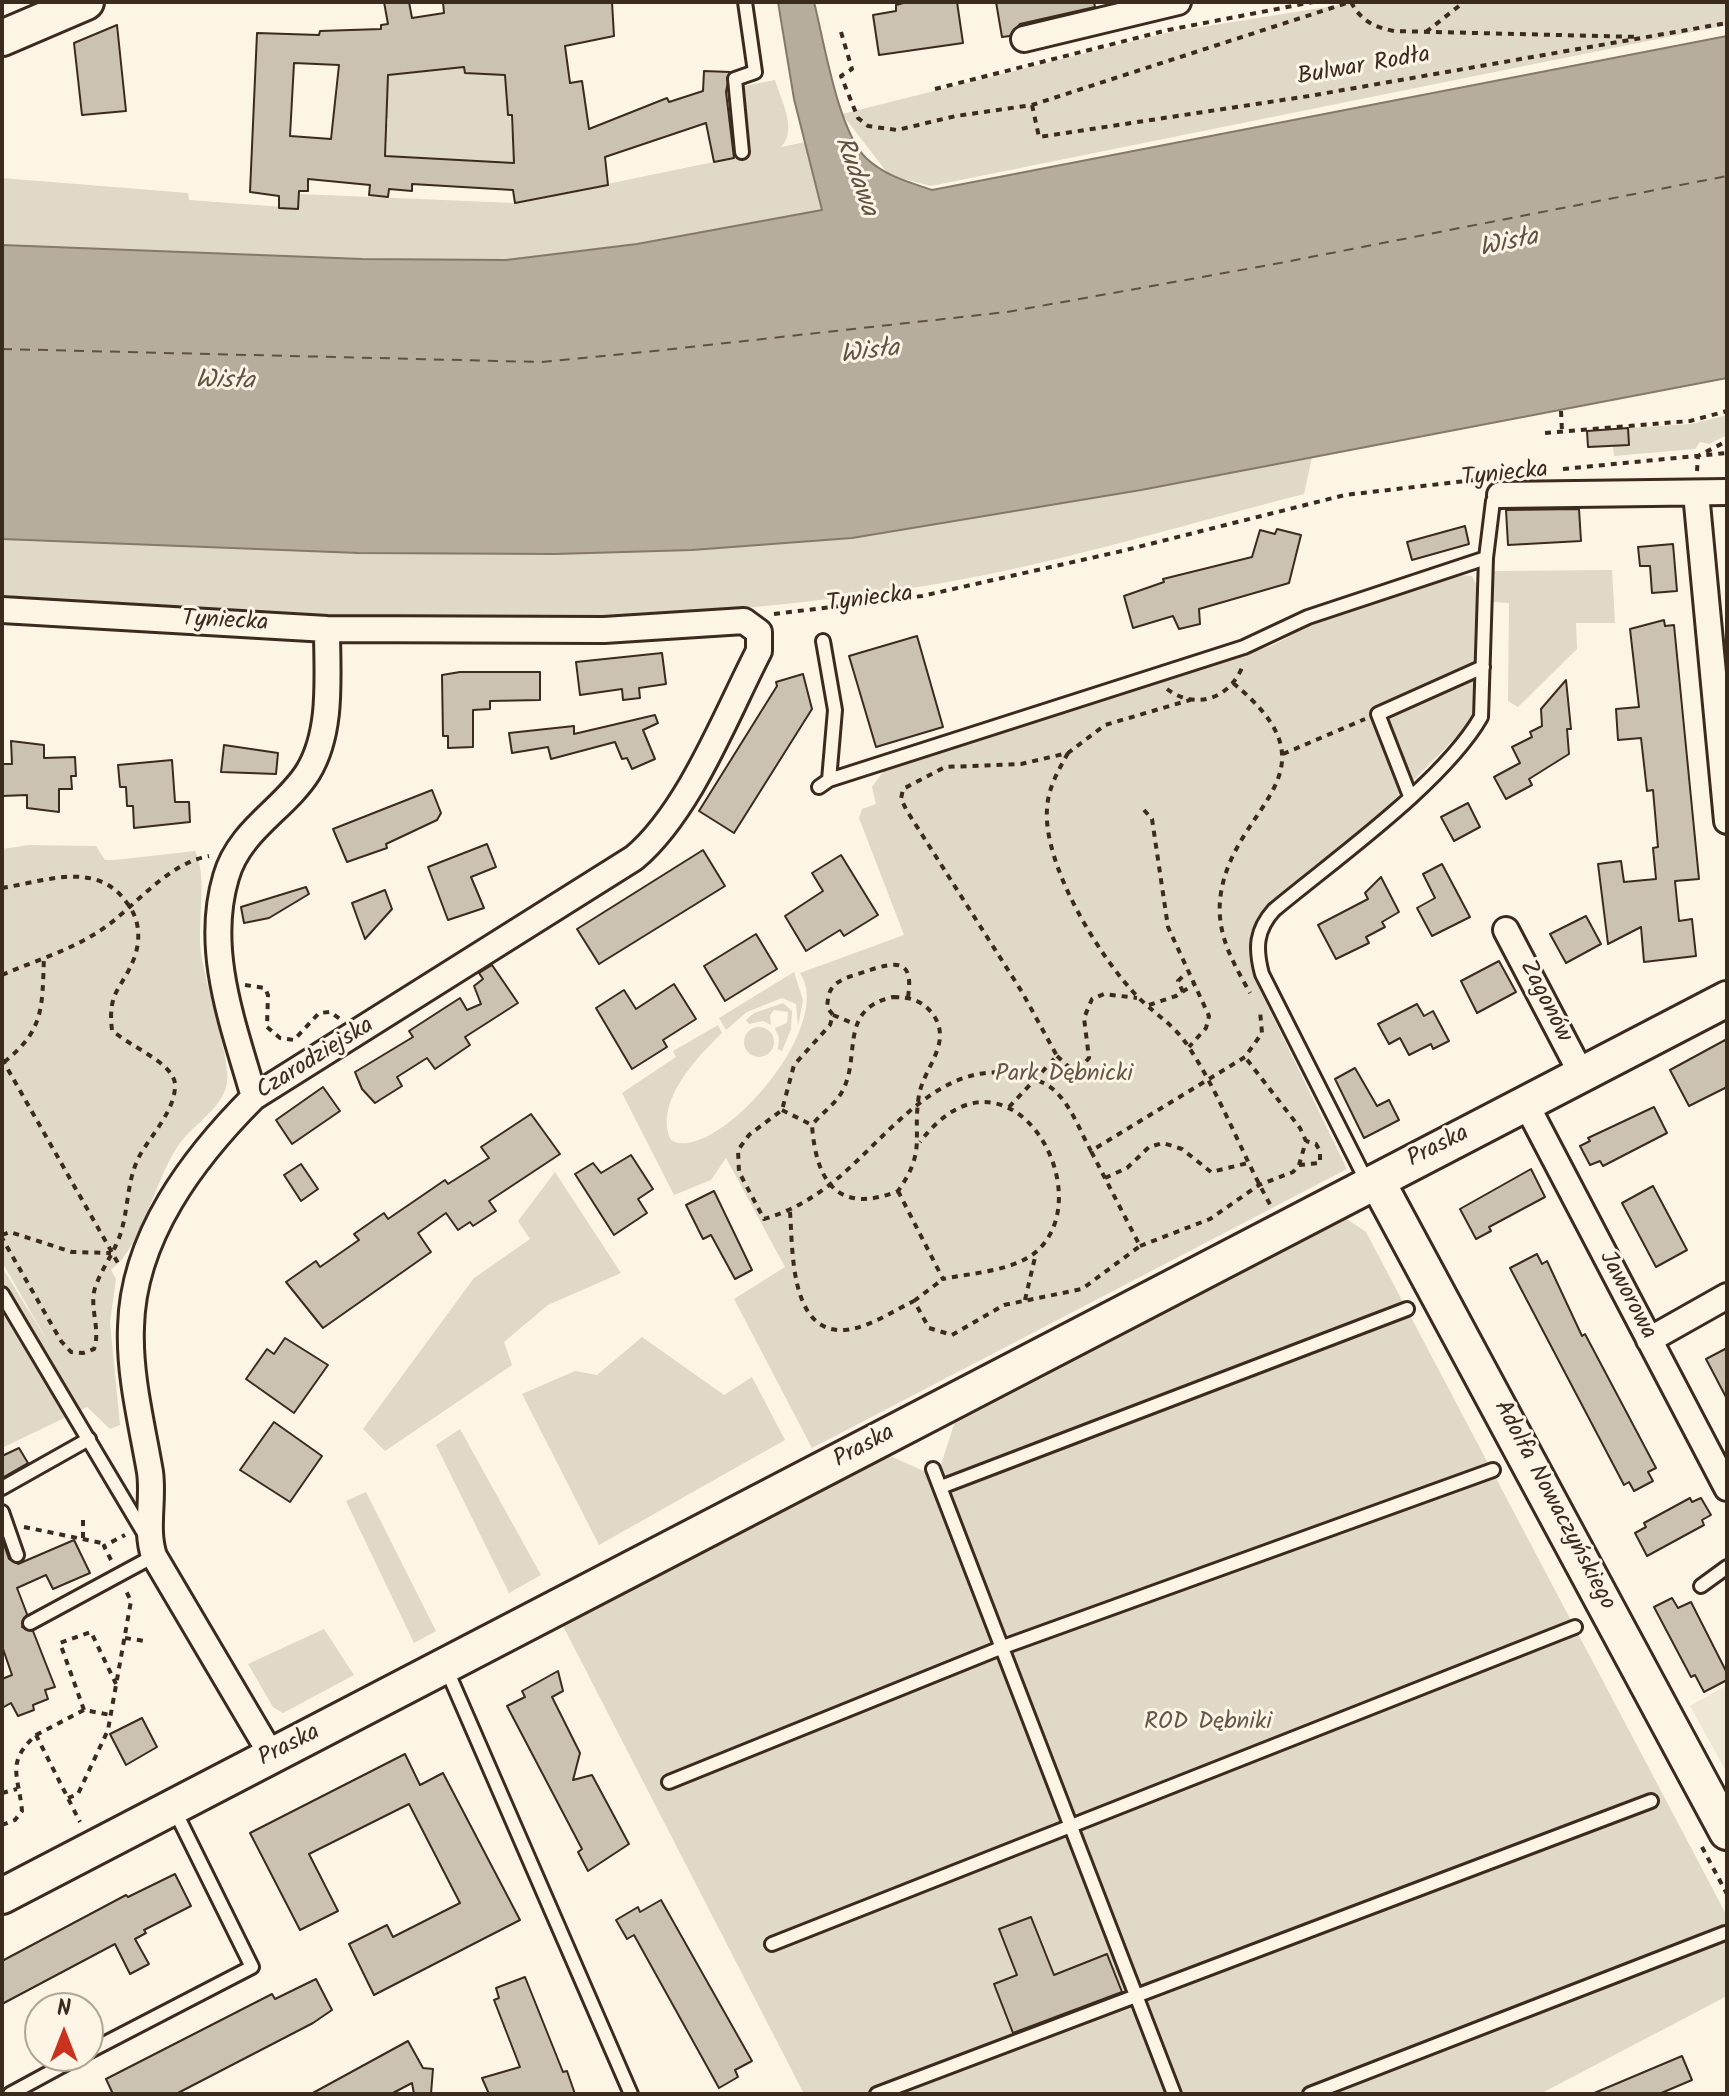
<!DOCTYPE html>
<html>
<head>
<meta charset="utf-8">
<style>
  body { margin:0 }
  #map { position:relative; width:1729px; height:2096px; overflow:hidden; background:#fcf5e5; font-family:Kalam,sans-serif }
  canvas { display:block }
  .frame { position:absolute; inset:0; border:4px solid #3b2a1e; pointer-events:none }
  .north { position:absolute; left:24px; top:1992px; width:80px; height:80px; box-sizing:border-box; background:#fcf5e5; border:2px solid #afa495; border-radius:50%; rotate:0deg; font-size:22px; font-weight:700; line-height:32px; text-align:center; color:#3b2a1e }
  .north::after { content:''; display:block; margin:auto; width:28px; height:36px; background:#c8321e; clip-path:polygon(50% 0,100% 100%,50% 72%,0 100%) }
</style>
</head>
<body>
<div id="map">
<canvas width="1729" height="2096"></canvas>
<div class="frame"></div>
<div class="north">N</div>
</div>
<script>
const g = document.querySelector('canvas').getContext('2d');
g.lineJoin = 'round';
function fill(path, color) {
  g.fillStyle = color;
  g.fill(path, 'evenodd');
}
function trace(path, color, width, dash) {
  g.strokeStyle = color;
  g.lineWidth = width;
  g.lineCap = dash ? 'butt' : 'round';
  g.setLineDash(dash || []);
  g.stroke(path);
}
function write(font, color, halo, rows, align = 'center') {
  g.font = font + ' Kalam,sans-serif';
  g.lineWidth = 6;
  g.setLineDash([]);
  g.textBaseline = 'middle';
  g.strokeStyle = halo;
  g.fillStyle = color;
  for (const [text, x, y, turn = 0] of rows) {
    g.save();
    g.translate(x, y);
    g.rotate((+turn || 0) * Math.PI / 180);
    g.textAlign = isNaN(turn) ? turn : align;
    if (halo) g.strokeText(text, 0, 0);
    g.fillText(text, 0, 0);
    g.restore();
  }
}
fill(new Path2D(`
  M1727,1685V1773L1690,1706Z`), '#eee6d6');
fill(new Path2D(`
  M1358,2H1727V25L931,186L889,175L842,114L1170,32Z
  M508,63C506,97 513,129 514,163L380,156L381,147H386L387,143L381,142L382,136H387V130H383V124H388V118H384L388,75L464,67L465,73L493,75L492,64Z
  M775,80C781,100 798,130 781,147L805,142L823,210L637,244L506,260L362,259L2,245V178L188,193L189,200L298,208L299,194L515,203L733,158L751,153L744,86Z
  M1727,415V435L1709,444L1700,442L1695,449L1614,456L1613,446L1629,445V428L1691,424Z
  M1312,457L1304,494C1174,527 1044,568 912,588C718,617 521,625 325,617C217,612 110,603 2,595V539L359,553L692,550L852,538L1141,490Z
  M1612,570L1615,623H1576L1577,649L1518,707L1508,701L1509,603L1492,602L1494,571Z
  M1460,575L1472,576L1478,588L1476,704L1471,722L1389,805L1266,906C1246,929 1245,955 1256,982L1347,1169L812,1448L734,1299L785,1267L726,1158L711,1180L674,1195L622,1093L676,1057L673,1051L718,1025L722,1033C698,1056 653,1103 671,1140C713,1166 837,1028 800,973L904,935L859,818L862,809L876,804L872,787L885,769L1273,645L1311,625Z
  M29,845L96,846L105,860H115L195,851C208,877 197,922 201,953C205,984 231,1059 227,1083C222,1111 190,1125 176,1149C153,1185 142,1246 111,1270L116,1279L110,1322L120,1425L110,1429L87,1407L2,1448V1267L51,1347L2,1262V849Z
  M794,972L803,1000L798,1026L796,1004L782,998L747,1012L726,1030L719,1018Z
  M783,1003L792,1011L791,1029L782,1051L778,1049L779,1038L775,1028L787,1023L788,1012L774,1010L770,1015L771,1025L763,1021L749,1024L746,1020L754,1013Z
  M744 1042a15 15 0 1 1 30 0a15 15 0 1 1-30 0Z
  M555,1172L621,1273L548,1305L504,1342L512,1365L385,1451L363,1429L474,1278L530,1239L518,1221Z
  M1347,1219L1366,1232L1727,1916V1996L1540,2094H804L563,1626L890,1456L926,1472L941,1465L954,1424Z
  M642,1337L724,1395L752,1377L785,1440L599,1545L522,1394L575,1371L597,1375Z
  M460,1429L541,1575L509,1593L436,1445Z
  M366,1492L436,1631L414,1643L346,1501Z
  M324,1629L354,1675L283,1713L273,1707L248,1664Z`), '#e0d8c8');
const water = new Path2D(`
  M778,2H814C824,41 838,131 866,158C885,176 909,182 932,190L1727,36V378L1141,490L852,538L692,550L555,554L359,553L2,539V245L362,259L506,260L637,244L822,210L794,99Z`);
fill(water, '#b7ad9e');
trace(water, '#85796b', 2);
trace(new Path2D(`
  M2,349L541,362L645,352L1007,312L1280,263L1727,176`), '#605144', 2, [10, 8]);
const building = new Path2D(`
  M384,2H409L412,18L444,13L443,2H612L614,36L565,46L570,83L582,81L589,129L667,98L669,102L703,91L704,71L730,72L726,92L734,158L714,162L706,123L605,157L608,185L515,203L513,190L412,184V191L389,189L388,197L369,195L370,185L308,179V191H299L298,209L279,208V196L250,192L257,33L319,35L320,31L381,29V25L388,24ZM294,63L339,65L331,139L290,136ZM464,67L465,73L505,75L508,115H512L514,163L385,156L388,75Z
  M907,2H957L963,43L879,55L873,15L896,11V5Z
  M996,2H1094L1095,7L1020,24L1010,36L1002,37Z
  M117,25L126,111L82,115L74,43Z
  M1628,428L1629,445L1588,447L1587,431Z
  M1579,509L1581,541L1508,545L1506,510Z
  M1465,526L1469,544L1412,560L1407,542Z
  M1277,529L1301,535L1289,583L1199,609L1200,624L1179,629L1173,616L1133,628L1124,596L1164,582L1163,579L1252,557L1260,530L1275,534Z
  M1673,544L1677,591L1652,593L1650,566H1640L1638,547Z
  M1664,620L1665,626L1674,625L1699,879L1675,881L1679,921L1692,919L1696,956L1644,962L1641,927L1608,944L1598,864L1621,861L1624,882L1656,879L1653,848L1658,847L1653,790L1647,791L1641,738L1618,740L1616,709L1639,707L1630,629Z
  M917,636L943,727L876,747L849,656Z
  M662,653L666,684L639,688L640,698L623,700L622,689L580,695L576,662Z
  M460,672H540V700L490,701V709L473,710V747L448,748V736H443L442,675Z
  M803,674L812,709L734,833L699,811L777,686L776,682Z
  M1566,680L1571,729H1567L1569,754L1529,779L1532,785L1506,799L1494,777L1520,763L1512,747L1532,737L1530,732L1542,726L1541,709Z
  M655,715L658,723L643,730L655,759L632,769L627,758L622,759L615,742L551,759L548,747L512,753L509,733L574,726V734Z
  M11,741L44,745V758L75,757L76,776H71L72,789H59V812L27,808V795L2,796V764H12Z
  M224,745L278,753L276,774L221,772Z
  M172,760L175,802H189L190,822L134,828L133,806H127L126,787H120L118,765Z
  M432,790L441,813L437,820L386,844L387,848L347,862L333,829Z
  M1468,803L1480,827L1454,841L1441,817Z
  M487,844L496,867L471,877L484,908L448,920L428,867Z
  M703,850L725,886L599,964L577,929Z
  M841,855L878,915L844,936L840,930L806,951L785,916L823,891L812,873Z
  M1442,864L1470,917L1432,936L1417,908L1435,898L1423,874Z
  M1381,877L1399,912L1382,922L1385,927L1366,937L1369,943L1336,959L1318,925L1368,899L1365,893Z
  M306,887L309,894L269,918L244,923L241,907Z
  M385,890L392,909L365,939L352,903Z
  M1586,916L1601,944L1566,963L1550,934Z
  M756,934L777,969L725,1001L704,966Z
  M1499,961L1516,992L1477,1013L1461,981Z
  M492,965L518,1003L465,1037L470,1045L435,1069L427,1058L397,1077L402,1086L375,1103L362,1089L355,1072L413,1037L409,1031L460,998L467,1010L481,1004L474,986L483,979L479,973Z
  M674,984L696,1019L663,1040L667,1047L632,1069L596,1008L624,990L636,1009Z
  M1417,1004L1424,1016L1433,1011L1449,1041L1433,1049L1431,1044L1409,1055L1400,1038L1389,1044L1378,1024Z
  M1727,1039V1087L1689,1106L1670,1070Z
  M1355,1068L1377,1106L1389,1100L1399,1120L1364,1138L1335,1079Z
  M323,1087L340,1111L292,1144L276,1120Z
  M1654,1107L1667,1133L1603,1166L1600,1161L1590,1165L1580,1146L1590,1141L1588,1138Z
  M531,1114L560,1154L489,1201L496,1211L473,1226L470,1222L458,1230L446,1213L418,1233L431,1252L323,1328L286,1282L316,1261L320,1267L359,1240L354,1234L384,1213L388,1219L445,1180L448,1184L489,1158L481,1147Z
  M631,1155L653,1189L638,1199L647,1213L614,1235L575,1174L593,1163L601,1173Z
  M301,1164L318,1189L301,1201L284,1175Z
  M1531,1169L1545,1197L1489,1227L1491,1231L1476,1239L1460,1209Z
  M1653,1186L1687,1250L1656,1267L1622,1203Z
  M714,1191L752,1270L735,1279L711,1235L703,1239L686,1205Z
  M1537,1254L1542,1264L1547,1261L1582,1336L1585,1334L1656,1468L1648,1472L1653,1481L1634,1491L1629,1482L1624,1485L1510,1268Z
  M285,1338L328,1365L294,1413L246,1379L267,1349L274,1354Z
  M1727,1348V1399L1706,1359Z
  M274,1422L322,1456L290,1502L240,1470Z
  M19,1448L28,1463L2,1478V1456Z
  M1690,1498L1692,1502L1701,1498L1711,1515L1702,1520L1704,1525L1647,1556L1635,1533L1646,1527L1644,1523Z
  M2,1539L9,1559L18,1564L74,1540L90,1573L53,1589L46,1575L17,1588L27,1614L22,1627L33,1631L55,1687L45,1690L48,1699L33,1705L34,1710L18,1716L11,1703L2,1708V1679L12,1675L2,1646Z
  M1672,1598L1678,1608L1691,1602L1727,1673V1680L1704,1692L1695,1675L1691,1677L1654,1607Z
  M558,1671L563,1691L552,1697L580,1753L573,1780L592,1775L629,1844L588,1871L578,1852L582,1849L507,1706L525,1697L522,1691Z
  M142,1718L157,1747L126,1765L110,1734Z
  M405,1754L420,1785L443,1773L520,1920L374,1995L349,1944L387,1925L393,1937L460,1903L409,1804L309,1854L338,1911L300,1930L250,1833Z
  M175,1874L191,1906L144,1930L146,1933L135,1939L149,1964L130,1974L115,1944L2,2004V1961L126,1895L128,1897Z
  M661,1900L752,2061L735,2070L738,2077L719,2088L634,1935L627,1939L616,1920L638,1907L640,1912Z
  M1031,1917L1054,1975L1107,1954L1122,1992L1013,2033L994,1984L1017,1975L999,1929Z
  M525,1977L563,2072L567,2071L575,2094H489L482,2078L520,2067L494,2000L499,1998L496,1988Z
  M316,1979L332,2010L313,2023L176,2094H113L106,2079L272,1994L275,1999Z
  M408,2041L423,2068L433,2069L431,2094H414L412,2083L391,2094H311Z
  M1682,2056L1692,2080L1659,2094H1592Z`);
fill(building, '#ccc2b3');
trace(building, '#3b2a1e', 2);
const lane = new Path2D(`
  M742,152L735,79L755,72L745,2
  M823,641L835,710L829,780
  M819,787L829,780L1244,647L1308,617L1486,558
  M1410,796L1378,714L1483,667
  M1367,1182L1262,974C1255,948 1256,930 1274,910C1335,859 1443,783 1481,717L1486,558L1493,501L1500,495
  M2,1294L145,1535
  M933,1469L1174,2094
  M941,1487L1407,1309
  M2,1488L89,1439
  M2,1512L17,1555
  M1701,1586L1727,1567
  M30,1623L154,1556
  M446,1668L631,2094
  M669,1782L1003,1647L1493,1470
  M772,1944L1575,1627
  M88,2052L252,1967L174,1809
  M10,2094L80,2056
  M877,2094L1651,1801
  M1310,2094L1725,1933`);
const street = new Path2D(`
  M1024,39L1178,2
  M1696,493L1727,821
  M1500,495L1727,492
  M2,610L327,629L604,630L744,621L759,632V651C726,715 689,812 634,858L254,1097C193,1158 133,1237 131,1327C129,1375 142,1425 150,1472C154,1500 145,1529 154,1556L272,1756
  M1506,930L1582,1075
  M254,1097C234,1026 204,951 226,877C239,830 285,809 308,772C333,731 327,675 327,629
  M1526,1104L1727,1488
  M1649,1340L1727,1296`);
const secondary = new Path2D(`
  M2,38L86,2
  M1377,1181L1727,1832
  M2,1896L1727,999`);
trace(lane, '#3b2a1e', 18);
trace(street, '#3b2a1e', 30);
trace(secondary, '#3b2a1e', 40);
trace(new Path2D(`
  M1351,2C1361,21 1374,27 1394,31L1640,37
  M841,32L852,69L841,76L858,118L868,126L897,130L956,116L1032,105L1350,2
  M1426,32L1464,2
  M935,89L1168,30L1313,2
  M1032,105L1039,137L1309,96L1727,23
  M1561,411L1562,432
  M1545,433L1690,421L1727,411
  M1563,469L1727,453
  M1697,471L1698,456L1727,441
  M774,614L922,596L1122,551L1345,495L1483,479
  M1233,683C1347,776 1228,806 1220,901C1217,936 1234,964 1250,993
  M1167,689C1196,711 1231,698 1243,665
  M1068,753C1058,771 1048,788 1047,809C1043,865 1100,959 1139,998C1157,1016 1175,1025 1190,1049C1222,1098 1242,1155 1271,1206
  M1283,754L1365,719
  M1144,810L1152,819L1168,927L1209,1016L1206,1028L1189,1047
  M2,888C46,881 97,860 127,903C139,918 141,937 135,956C123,989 107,990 112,1030C128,1046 173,1062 175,1084C176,1109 152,1134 140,1155C126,1180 129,1212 119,1238C112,1256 101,1270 95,1288C89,1308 101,1329 94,1349L83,1353L71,1352L61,1341L2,1238
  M2,975C32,962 65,952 93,935C133,912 162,865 209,856
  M245,985L265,988L268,995L267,1027L280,1038L294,1040L319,1013L330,1012L340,1019
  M1183,992L1178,981L1186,973
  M893,997C910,997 921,1000 932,1013C954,1042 924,1067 919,1095C912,1138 927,1150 898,1191C838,1215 816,1182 812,1125C820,1115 831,1107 838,1098C865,1062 834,1010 893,997Z
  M908,997C914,959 897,961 867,971C856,975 839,978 832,988C828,993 828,1000 827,1007L833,1015L830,1025L794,1065L782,1110L749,1135L738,1150L739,1172L764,1219C788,1212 808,1201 828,1186C885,1143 937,1056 1020,1075C1034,1079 1047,1082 1057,1093C1072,1108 1081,1133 1091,1151L1245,1057L1262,1033L1260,1011
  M1149,1005L1176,996L1193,985
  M833,1015L855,1024
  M1057,1056L1069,1067H1081L1089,1058L1084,1018L1092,999L1104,994L1137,998
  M2,1059L118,1263
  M4,1062C45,1030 42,1006 44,957
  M1009,1107L1057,1056L1022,992L907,811L901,799L903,789L945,767L1021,764L1068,753L1105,725L1190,700
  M782,1110L812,1125
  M1299,1165L1320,1163V1151L1316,1144L1306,1141
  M1105,1178L1127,1168L1149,1147L1163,1143L1182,1149L1211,1172L1248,1163
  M898,1191L943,1279C971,1273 1015,1271 1037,1251C1103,1191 1007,1027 920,1142
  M790,1212C793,1248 789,1334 845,1330C868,1328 893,1311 914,1301L929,1328L952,1335L1004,1305L1082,1289L1140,1246L1091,1151
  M2,1235L10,1232L72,1252L111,1253
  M1140,1246L1210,1219L1259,1185L1293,1172L1299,1165L1306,1141L1300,1128L1245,1057
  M1025,1300L1036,1253
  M914,1301L943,1279
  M83,1520V1538
  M24,1527L102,1543L104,1546
  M111,1560L104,1546L125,1535
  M125,1638L145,1641
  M84,1710L60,1643L91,1632L116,1684
  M36,1735L84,1710L111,1715
  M2,1793L17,1789
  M68,1798L78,1794L108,1730L131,1601L125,1589
  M2,1825L15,1820L22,1811C19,1776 5,1763 36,1735L80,1822
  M1702,1847L1727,1894`), '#3b2a1e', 4, [6, 6]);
trace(lane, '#fcf5e5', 12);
trace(street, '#fcf5e5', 24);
trace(secondary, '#fcf5e5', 34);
write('24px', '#3b2a1e', '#fcf5e5', [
  ["Bulwar Rodła",1364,68,-10],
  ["Tyniecka",1505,476,-6],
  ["Tyniecka",870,601,-7],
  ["Tyniecka",225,623,3],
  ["Zagonów",1544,1002,63],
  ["Czarodziejska",316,1060,-32],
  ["Praska",1439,1148,-27],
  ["Jaworowa",1626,1296,62],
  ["Praska",865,1448,-28],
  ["Adolfa Nowaczyńskiego",1553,1506,62],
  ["Praska",290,1747,-27]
]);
write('24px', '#645648', '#fcf5e5', [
  ["Park Dębnicki",1064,1076],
  ["ROD Dębniki",1208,1724]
]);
write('italic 26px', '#605144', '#fcf5e5', [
  ["Rudawa",854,177,70],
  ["Wisła",1509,245,-12],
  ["Wisła",870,354,-7],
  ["Wisła",225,383,1]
]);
</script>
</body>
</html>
